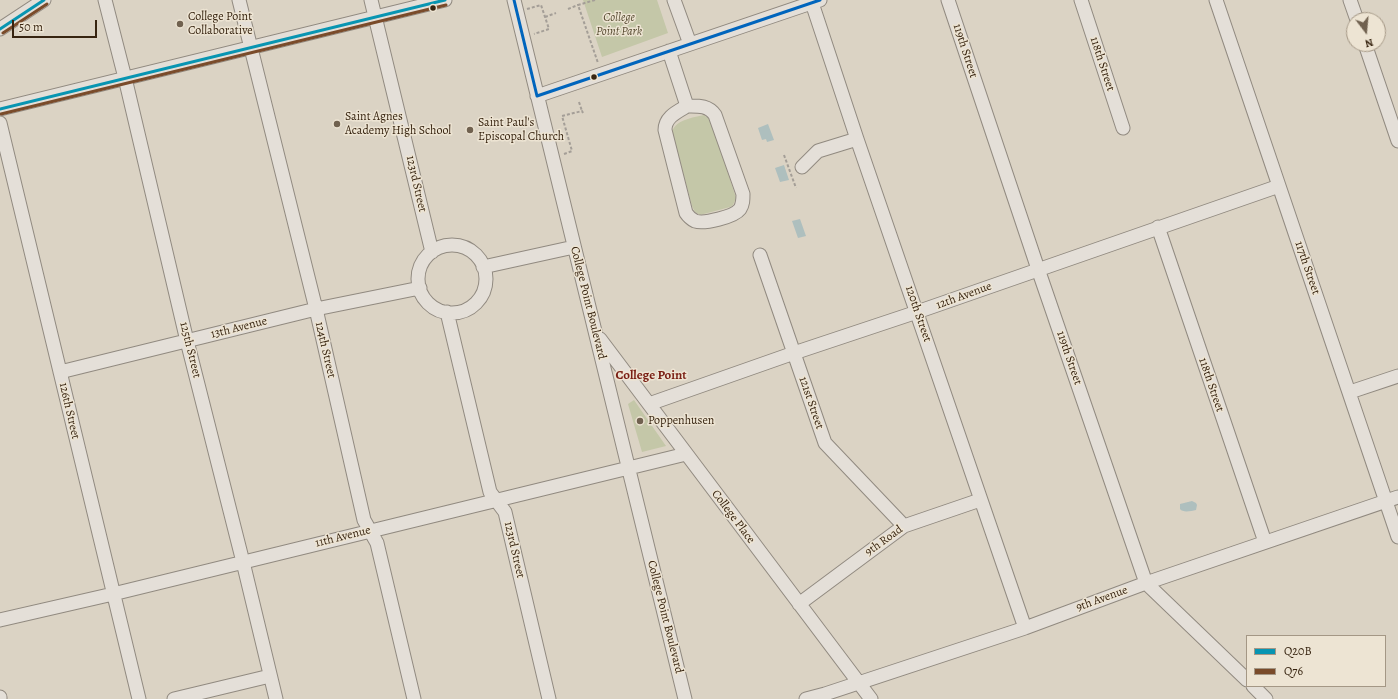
<!DOCTYPE html>
<html>
<head>
<meta charset="utf-8">
<style>
  body { margin:0 }
  #map { position:relative; width:1398px; height:699px; overflow:hidden; background:#dbd3c4; font-family:Alegreya,serif }
  canvas { display:block }
  .legend { position:absolute; left:1246px; top:635px; width:140px; height:52px; box-sizing:border-box; background:#ede4d3; border:1px solid #a49785; margin:0; padding:5px 7px; list-style:none; font-size:12px; color:#372410 }
  .legend li { display:flex; align-items:center; gap:8px; height:20px }
  .legend b { width:20px; border:1px solid #a49785 }
  .north { position:absolute; left:1346px; top:12px; width:40px; height:40px; box-sizing:border-box; background:#ede4d3; border:1px solid #a49785; border-radius:50%; rotate:164deg; font-size:11px; font-weight:700; line-height:16px; text-align:center; color:#372410 }
  .north::after { content:''; display:block; margin:auto; width:14px; height:18px; background:#70614f; clip-path:polygon(50% 0,100% 100%,50% 72%,0 100%) }
  .scale { position:absolute; left:12px; top:20px; width:85px; height:18px; box-sizing:border-box; border:2px solid #372410; border-top:0; padding-left:5px; font-size:12px; line-height:14px; white-space:nowrap; color:#372410; -webkit-text-stroke:3px #ede4d3; paint-order:stroke }
</style>
</head>
<body>
<div id="map">
<canvas width="1398" height="699"></canvas>
<ul class="legend">
<li><b style="height:5px;background:#0895b2"></b>Q20B</li>
<li><b style="height:5px;background:#7a4b2a"></b>Q76</li>
</ul>
<div class="north">N</div>
<div class="scale">50 m</div>
</div>
<script>
const g = document.querySelector('canvas').getContext('2d');
g.lineJoin = 'round';
function fill(path, color) {
  g.fillStyle = color;
  g.fill(path, 'evenodd');
}
function trace(path, color, width, dash) {
  g.strokeStyle = color;
  g.lineWidth = width;
  g.lineCap = dash ? 'butt' : 'round';
  g.setLineDash(dash || []);
  g.stroke(path);
}
function write(font, color, halo, rows, align = 'center') {
  g.font = font + ' Alegreya,serif';
  g.lineWidth = 3;
  g.setLineDash([]);
  g.textBaseline = 'middle';
  g.strokeStyle = halo;
  g.fillStyle = color;
  for (const [text, x, y, turn = 0] of rows) {
    g.save();
    g.translate(x, y);
    g.rotate((+turn || 0) * Math.PI / 180);
    g.textAlign = isNaN(turn) ? turn : align;
    if (halo) g.strokeText(text, 0, 0);
    g.fillText(text, 0, 0);
    g.restore();
  }
}
fill(new Path2D(`
  M583,0H657L668,33L602,57Z
  M704,115L708,118L712,123L736,198L733,205L730,207L700,215L695,212L692,206L672,131C678,119 692,118 704,115Z
  M634,400L666,446L642,452L628,404Z`), '#c4c7a8');
fill(new Path2D(`
  M768,124L774,140L767,142L766,139L762,140L758,128Z
  M784,165L789,180L780,182L775,168Z
  M800,219L806,236L798,238L792,221Z
  M1192,501L1196,503L1197,505L1196,510C1191,511 1183,513 1180,509V504Z`), '#aebfbe');
const minor = new Path2D(`
  M105,0L125,78L187,341L243,562L276,699
  M239,0L316,309L364,520L377,543L414,699
  M371,0L432,252
  M514,0L685,699
  M674,0L690,44
  M811,0L857,139L1025,628
  M948,0L1038,269L1146,583L1247,680
  M1081,0L1123,128
  M1216,0L1398,537
  M1350,0L1357,20
  M0,29L44,0
  M1365,44L1398,141
  M669,51L687,106
  M537,96L820,0
  M687,106C698,106 708,105 715,115L743,194C743,200 743,204 740,209C734,217 704,224 695,221C691,219 688,216 686,213L665,130C665,117 677,112 687,106Z
  M0,109L445,0
  M0,123L139,699
  M802,167L818,151L857,139
  M1158,227L1265,542
  M418 279a34 34 0 1 1 68 0a34 34 0 1 1-68 0Z
  M760,255L825,443L904,526
  M483,267L574,247
  M447,312L490,492L505,512L549,699
  M600,339L871,699
  M60,372L316,309L420,288
  M1350,392L1398,376
  M649,404L794,353L917,312L1279,186
  M799,604L904,526L980,500
  M0,620L113,594L686,454
  M1253,686L1266,699
  M0,697V699
  M174,699L270,676
  M806,699L825,694L1025,628L1146,583L1398,497`);
trace(minor, '#918a80', 15);
trace(new Path2D(`
  M595,0L578,5L598,63
  M527,9L541,5L549,29L534,34
  M568,9L578,5
  M545,17L556,13
  M579,102L582,111
  M564,154L572,151L562,116L582,111L583,113
  M784,155L796,188`), '#a49e97', 2, [3, 2]);
trace(minor, '#e4dfd8', 13);
trace(new Path2D(`
  M0,29L44,0
  M0,109L445,0`), '#0895b2', 3);
trace(new Path2D(`
  M3,33L47,4
  M1,114L446,5`), '#7a4b2a', 3);
trace(new Path2D(`
  M514,0L537,96L820,0`), '#0065bd', 3);
for (const [x, y, r, color] of [
  [433,8,3.5,"#372410"],
  [180,24,4,"#70614f"],
  [594,77,3.5,"#372410"],
  [337,124,4,"#70614f"],
  [470,130,4,"#70614f"],
  [640,421,4,"#70614f"]
]) {
  const dot = new Path2D();
  dot.arc(x, y, r, 0, 2 * Math.PI);
  g.fillStyle = color;
  g.fill(dot);
  trace(dot, '#ede4d3', 1.5);
}
write('12px', '#372410', '#ede4d3', [
  ["College Point",188,17],
  ["Collaborative",188,31],
  ["Saint Agnes",345,117],
  ["Academy High School",345,131],
  ["Saint Paul's",478,123],
  ["Episcopal Church",478,137],
  ["Poppenhusen",648,421]
], 'left');
write('italic 12px', '#564a30', '#ede4d3', [
  ["College",619,18],
  ["Point Park",619,32]
]);
write('12px', '#372410', '#ede4d3', [
  ["119th Street",965,51,72],
  ["118th Street",1102,64,72],
  ["123rd Street",416,184,77],
  ["117th Street",1307,268,71],
  ["12th Avenue",964,296,-20],
  ["College Point Boulevard",588,303,76],
  ["120th Street",918,314,71],
  ["13th Avenue",239,328,-14],
  ["125th Street",190,350,76],
  ["124th Street",325,350,77],
  ["119th Street",1069,358,71],
  ["118th Street",1211,385,71],
  ["121st Street",811,403,71],
  ["126th Street",69,411,77],
  ["College Place",733,517,53],
  ["11th Avenue",343,537,-14],
  ["9th Road",884,541,-36],
  ["123rd Street",514,550,77],
  ["9th Avenue",1102,599,-20],
  ["College Point Boulevard",665,617,76]
]);
write('bold 13px', '#7a1f14', '#ede4d3', [
  ["College Point",651,376]
]);
</script>
</body>
</html>
